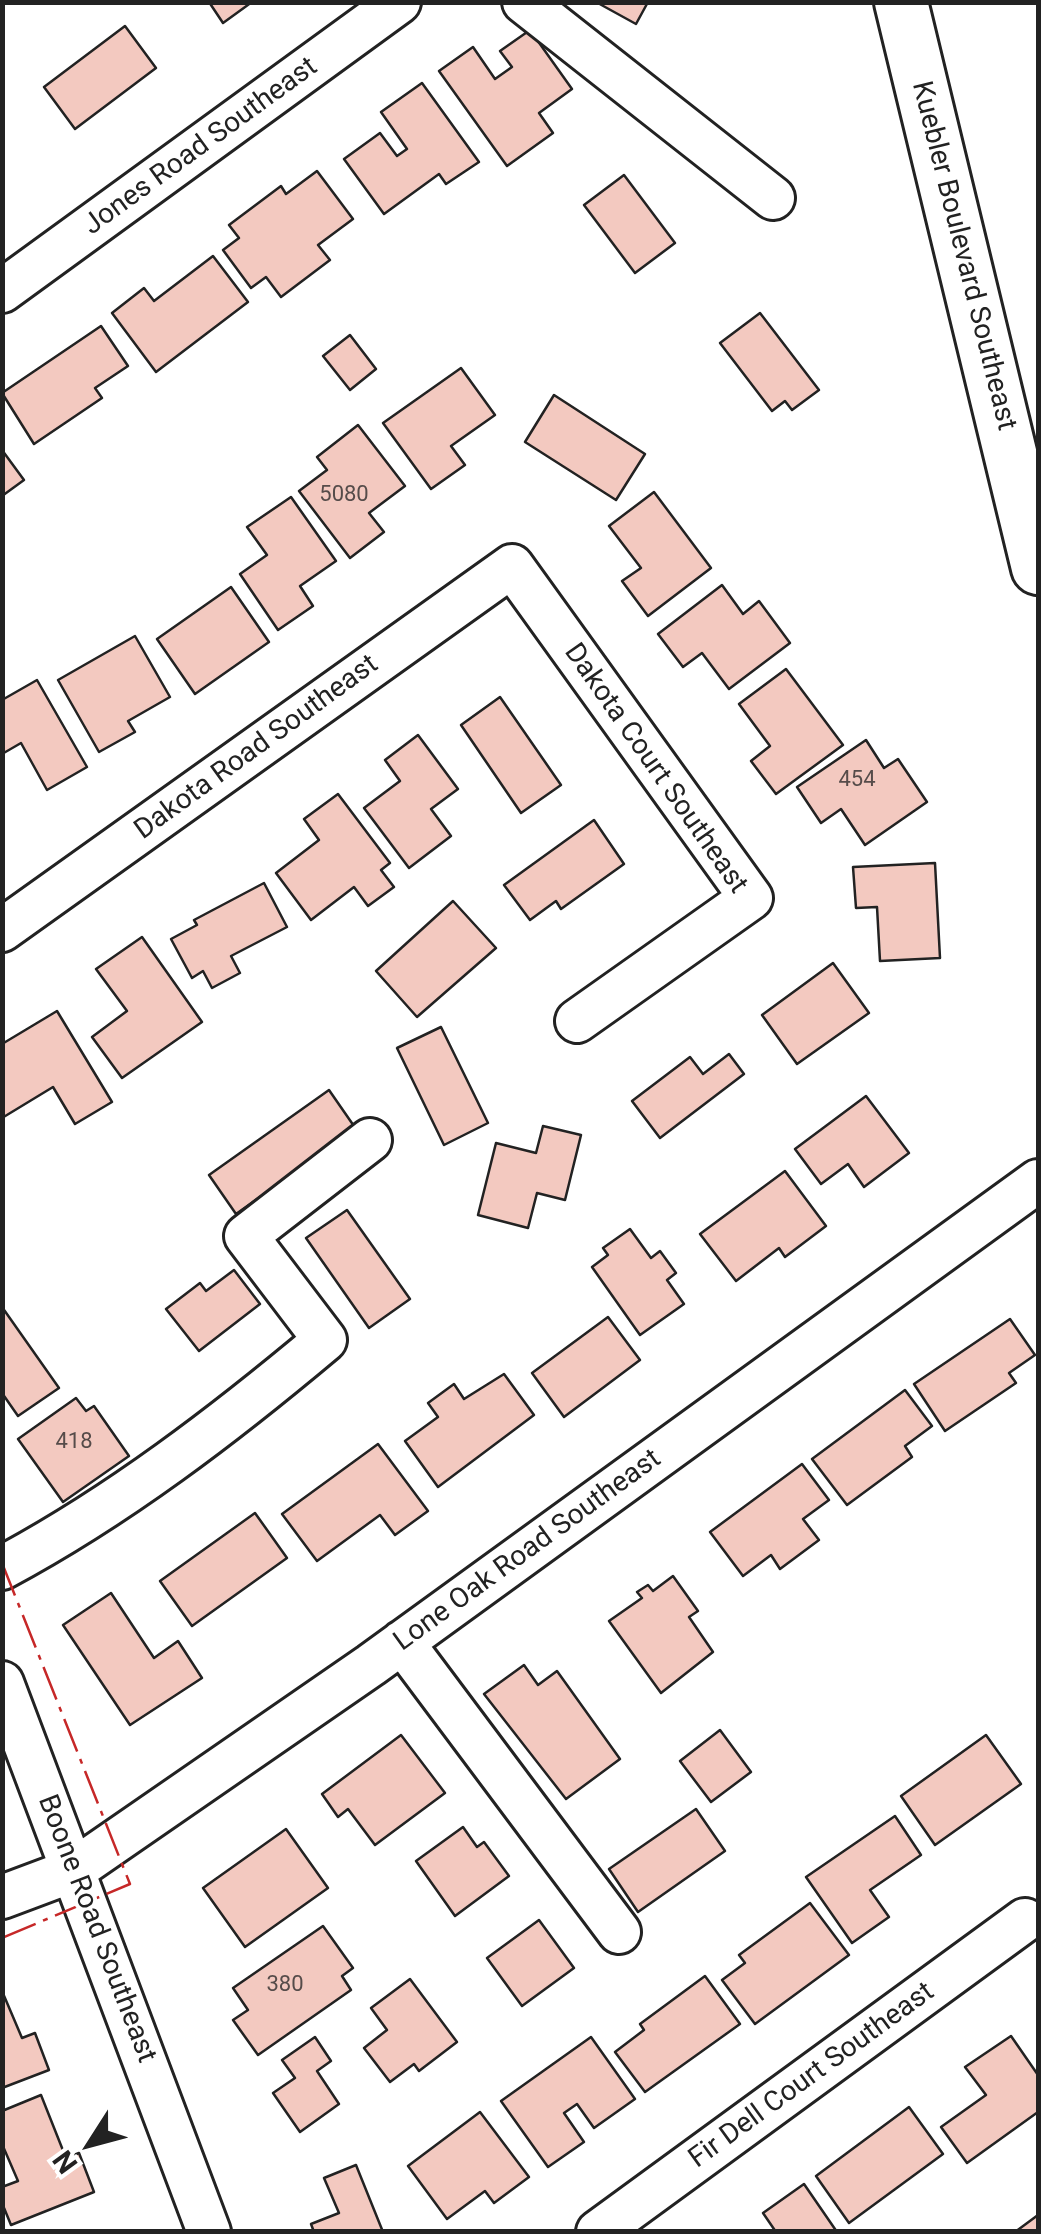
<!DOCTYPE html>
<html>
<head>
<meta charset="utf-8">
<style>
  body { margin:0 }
  #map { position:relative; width:1041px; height:2234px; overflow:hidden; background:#fff; font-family:Roboto,sans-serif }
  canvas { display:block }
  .frame { position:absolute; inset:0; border:5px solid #222; pointer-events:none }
  .north { position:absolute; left:40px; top:2094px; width:100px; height:100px; -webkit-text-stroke:8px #fff; paint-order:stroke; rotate:234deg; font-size:28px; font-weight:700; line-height:40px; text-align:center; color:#222 }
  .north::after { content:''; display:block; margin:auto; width:35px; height:45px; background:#222; clip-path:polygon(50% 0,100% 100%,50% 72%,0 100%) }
</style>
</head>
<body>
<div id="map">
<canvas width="1041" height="2234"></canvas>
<div class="frame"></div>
<div class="north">N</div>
</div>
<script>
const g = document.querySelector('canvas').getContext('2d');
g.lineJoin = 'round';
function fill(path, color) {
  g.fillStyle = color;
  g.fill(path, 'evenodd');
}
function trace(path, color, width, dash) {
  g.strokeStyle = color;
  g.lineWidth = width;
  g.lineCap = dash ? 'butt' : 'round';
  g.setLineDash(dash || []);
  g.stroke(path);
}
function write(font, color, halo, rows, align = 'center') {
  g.font = font + ' Roboto,sans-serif';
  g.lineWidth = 8;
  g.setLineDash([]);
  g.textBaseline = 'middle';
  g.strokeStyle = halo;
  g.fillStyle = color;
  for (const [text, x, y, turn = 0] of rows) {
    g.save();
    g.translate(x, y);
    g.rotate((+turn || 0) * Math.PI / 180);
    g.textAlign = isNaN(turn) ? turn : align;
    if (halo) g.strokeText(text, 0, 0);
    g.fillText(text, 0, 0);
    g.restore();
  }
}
const building = new Path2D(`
  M209,2H252L223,23Z
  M596,2H648L636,24Z
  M125,26L156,68L75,129L44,87Z
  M530,30L572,89L539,113L553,133L507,166L439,71L473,47L495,79L512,67L500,51Z
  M422,83L479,162L446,184L439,174L384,214L344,159L380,133L397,156L407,149L381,112Z
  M317,171L353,219L318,245L330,260L281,297L266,277L251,288L223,250L239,238L229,225L281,186L286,194Z
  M624,175L675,243L635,273L584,205Z
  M213,256L248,302L156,372L112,313L144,288L154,301Z
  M760,313L819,390L792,410L785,401L772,411L720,343Z
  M101,326L128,366L95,388L102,398L34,444L2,393Z
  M350,335L376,369L350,390L323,356Z
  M461,368L495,415L451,446L465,465L431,489L383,423Z
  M554,395L645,454L616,500L525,442Z
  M358,425L405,486L369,513L384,532L350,558L299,491L327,470L317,457Z
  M2,450L24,480L2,496Z
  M654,492L711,568L648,616L622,581L641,568L609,526Z
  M291,497L336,561L300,586L313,606L278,630L240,574L267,555L247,527Z
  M722,585L743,614L759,601L790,643L729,689L702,653L683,667L658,634Z
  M231,587L269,642L195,694L157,639Z
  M135,636L170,697L128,721L135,732L99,752L58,680Z
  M786,669L843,745L776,794L751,761L770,746L739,704Z
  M37,680L87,767L47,790L21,743L2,754V700Z
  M500,697L561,785L521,813L461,725Z
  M418,735L458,789L431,809L451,836L409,868L364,808L400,781L385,760Z
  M866,740L884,768L898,759L927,802L865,845L841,809L821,823L797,787Z
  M338,794L390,863L381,870L394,887L368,906L354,887L311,920L276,873L319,840L304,819Z
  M594,820L624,864L561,909L556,901L530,920L504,885Z
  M935,863L940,958L880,961L877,907L856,908L853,867Z
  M264,883L287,927L231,956L240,973L212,988L203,971L192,978L171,939L197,925L194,920Z
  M453,901L496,948L417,1017L376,971Z
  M142,937L202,1022L122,1078L92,1037L127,1011L96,969Z
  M833,963L869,1013L797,1064L762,1015Z
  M57,1011L112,1102L75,1124L53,1087L2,1118V1044Z
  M441,1027L488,1123L444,1145L397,1048Z
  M729,1054L744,1074L660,1138L632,1101L690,1057L703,1074Z
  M329,1090L356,1129L236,1214L209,1175Z
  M866,1096L909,1153L864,1187L848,1164L821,1184L795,1149Z
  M543,1126L581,1135L565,1200L537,1193L528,1228L478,1215L496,1143L536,1153Z
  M785,1171L826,1226L785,1257L779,1248L736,1281L700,1234Z
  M347,1210L410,1299L369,1328L306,1238Z
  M630,1229L651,1258L660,1251L676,1273L667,1280L684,1304L640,1335L592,1267L608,1255L603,1248Z
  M234,1270L260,1304L199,1351L166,1309L200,1283L206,1291Z
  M2,1307L59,1388L18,1416L2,1393Z
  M608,1317L640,1360L564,1417L532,1373Z
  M1010,1319L1035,1355L1009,1373L1016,1383L945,1431L914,1384Z
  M504,1374L534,1415L438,1487L405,1441L438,1417L428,1403L454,1384L464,1399Z
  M905,1390L932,1426L905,1446L912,1457L847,1505L812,1459Z
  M76,1398L86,1411L94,1406L129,1456L63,1502L18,1439Z
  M378,1444L428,1511L395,1535L380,1515L317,1561L282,1514Z
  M802,1464L829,1500L803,1519L819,1540L780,1569L771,1555L743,1576L710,1532Z
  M255,1513L287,1558L192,1626L160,1581Z
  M673,1576L698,1611L689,1617L713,1652L661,1693L609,1621L642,1598L637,1592L648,1585L653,1591Z
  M111,1593L154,1658L178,1641L202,1678L130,1725L63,1625Z
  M524,1665L538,1685L557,1671L620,1759L566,1799L484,1694Z
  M720,1730L751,1772L711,1802L680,1761Z
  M401,1735L445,1793L375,1845L348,1809L338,1817L322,1794Z
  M986,1735L1021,1784L935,1845L901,1796Z
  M696,1809L725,1851L638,1912L609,1869Z
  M895,1816L921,1855L870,1890L889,1917L852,1943L806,1877Z
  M463,1827L477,1847L484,1842L509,1876L455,1916L416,1861Z
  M286,1829L328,1888L245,1947L203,1888Z
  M810,1903L849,1955L755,2024L722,1980L745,1963L739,1955Z
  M539,1920L574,1968L522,2006L487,1958Z
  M323,1926L353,1968L342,1976L351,1990L258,2055L233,2020L248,2010L233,1988Z
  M705,1976L740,2024L645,2092L615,2052L644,2030L640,2024Z
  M410,1979L457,2042L419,2071L414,2064L390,2082L364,2048L387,2030L371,2008Z
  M2,1991L22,2038L35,2033L49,2070L2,2088Z
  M1011,2036L1038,2075V2112L967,2163L941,2127L986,2095L965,2067Z
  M315,2037L331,2061L317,2071L339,2104L300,2132L273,2093L295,2078L282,2060Z
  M591,2037L635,2099L594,2128L577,2104L564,2113L584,2142L548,2167L501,2101Z
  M41,2095L66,2158L79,2153L94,2192L11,2225L2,2203V2187L18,2181L2,2144V2111Z
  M909,2107L943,2154L849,2223L816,2176Z
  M480,2112L529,2177L494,2203L485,2191L447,2219L408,2166Z
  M356,2165L383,2232H314L311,2224L339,2213L324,2178Z
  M804,2184L837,2232H776L763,2213Z
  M1038,2215V2232H1015Z`);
fill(building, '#f3c9c0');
trace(building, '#222', 2.5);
const minor = new Path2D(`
  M524,2L773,198
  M2,291L399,2
  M2,930L512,566L751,898L577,1021
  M2,1568C118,1506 225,1424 325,1340L246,1236L370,1140
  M402,1642L619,1932
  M2,1683L209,2232
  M2,1897L74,1870L371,1665L1038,1181
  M598,2232L1025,1920`);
const major = new Path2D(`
  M901,2L1038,568`);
trace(minor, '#222', 48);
trace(major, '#222', 58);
trace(minor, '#fff', 42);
trace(major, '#fff', 52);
trace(new Path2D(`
  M2,1563L130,1884L2,1938`), '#c62828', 2.5, [35, 8, 5, 8]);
write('22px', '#564c4a', null, [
  ["5080",344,495],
  ["454",857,780],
  ["418",74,1442],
  ["380",285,1985]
]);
write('28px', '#222', '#fff', [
  ["Jones Road Southeast",201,147,-36],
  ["Kuebler Boulevard Southeast",963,256,76],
  ["Dakota Road Southeast",257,748,-36],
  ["Dakota Court Southeast",655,769,55],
  ["Lone Oak Road Southeast",528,1551,-36],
  ["Boone Road Southeast",96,1929,69],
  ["Fir Dell Court Southeast",812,2076,-36]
]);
</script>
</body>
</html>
